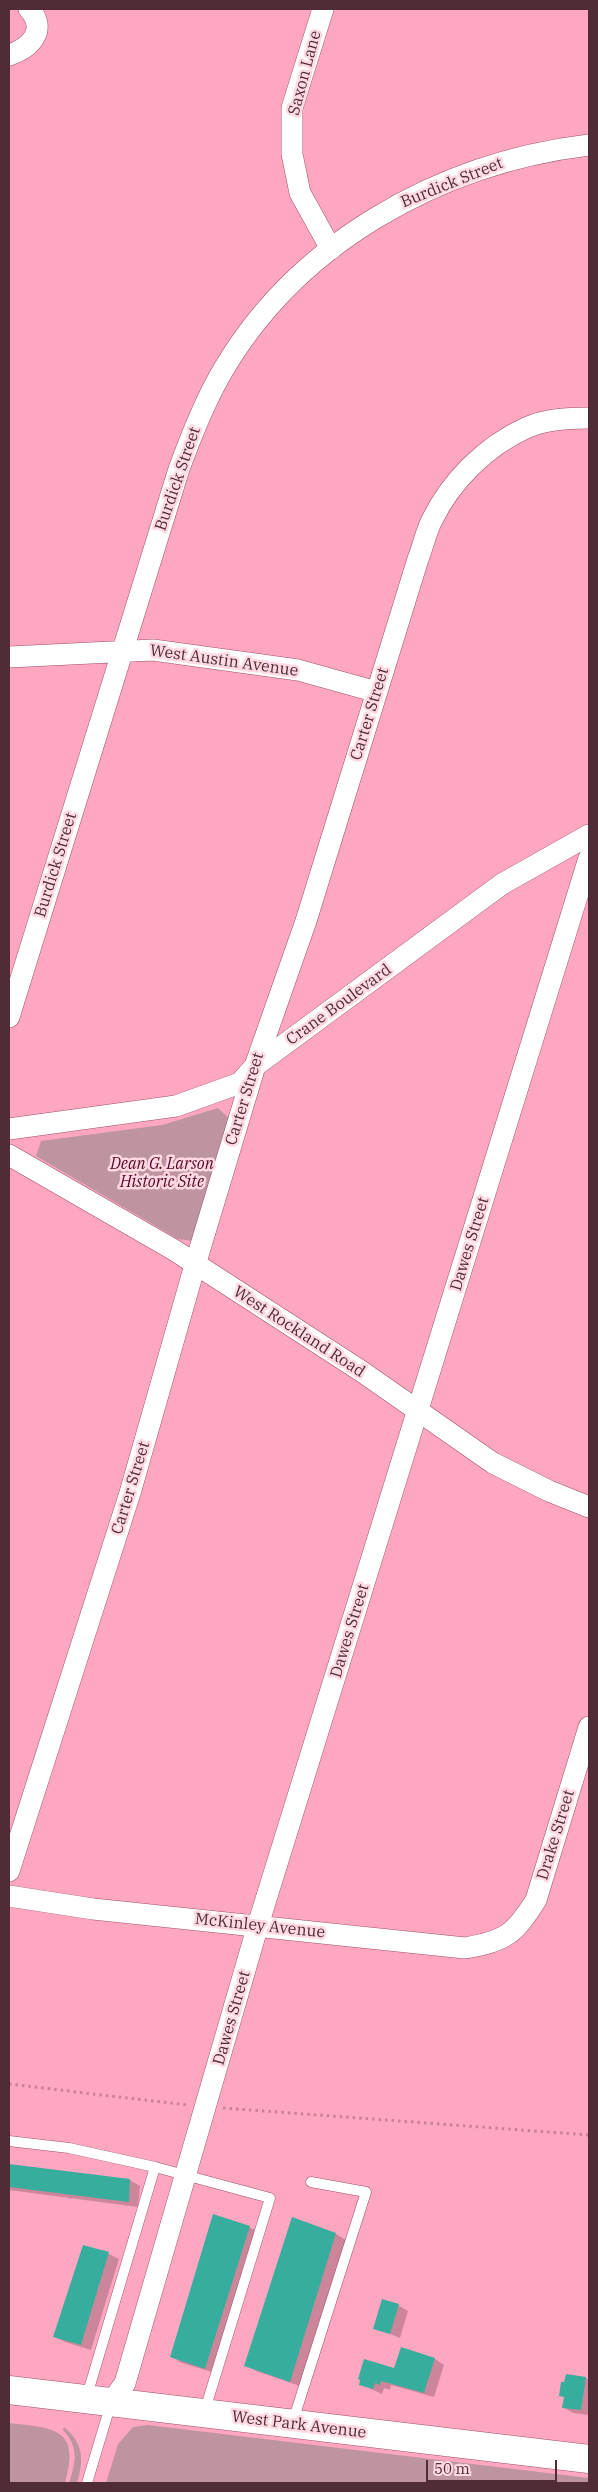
<!DOCTYPE html>
<html>
<head>
<meta charset="utf-8">
<style>
  body { margin:0 }
  #map { position:relative; width:598px; height:2492px; overflow:hidden; background:#ffa7c0; font-family:"IBM Plex Serif",serif }
  canvas { display:block }
  .frame { position:absolute; inset:0; border:10px solid #4f2c36; pointer-events:none }
  .scale { position:absolute; left:426px; top:2460px; width:131px; height:22px; box-sizing:border-box; border:2px solid #4f2c36; border-top:0; padding-left:6px; font-size:15px; line-height:18px; white-space:nowrap; color:#4f2c36; -webkit-text-stroke:4px #ffdae3; paint-order:stroke }
</style>
</head>
<body>
<div id="map">
<canvas width="598" height="2492"></canvas>
<div class="frame"></div>
<div class="scale">50 m</div>
</div>
<script>
const g = document.querySelector('canvas').getContext('2d');
g.lineJoin = 'round';
function fill(path, color) {
  g.fillStyle = color;
  g.fill(path, 'evenodd');
}
function trace(path, color, width, dash) {
  g.strokeStyle = color;
  g.lineWidth = width;
  g.lineCap = dash ? 'butt' : 'round';
  g.setLineDash(dash || []);
  g.stroke(path);
}
function write(font, color, halo, rows, align = 'center') {
  g.font = font + ' "IBM Plex Serif",serif';
  g.lineWidth = 5;
  g.setLineDash([]);
  g.textBaseline = 'middle';
  g.strokeStyle = halo;
  g.fillStyle = color;
  for (const [text, x, y, turn = 0] of rows) {
    g.save();
    g.translate(x, y);
    g.rotate((+turn || 0) * Math.PI / 180);
    g.textAlign = isNaN(turn) ? turn : align;
    if (halo) g.strokeText(text, 0, 0);
    g.fillText(text, 0, 0);
    g.restore();
  }
}
fill(new Path2D(`
  M218,1108L230,1119L194,1241L178,1239L36,1156L41,1141L162,1125Z
  M9,2423C54,2428 81,2428 65,2483H9Z
  M148,2425L589,2478V2483H106L118,2444L133,2427Z
  M64,2427C84,2444 84,2460 77,2483H69C76,2462 79,2447 63,2430Z`), '#bd949f');
fill(new Path2D(`
  M9,2165L130,2180L140,2186L138,2207L9,2190Z
  M292,2219L336,2234L346,2240L300,2386L256,2371L246,2365Z
  M249,2227L259,2232L215,2373L182,2363L172,2357Z
  M84,2247L109,2254L119,2259L91,2350L65,2342L55,2337Z
  M398,2305L408,2311L400,2338L375,2328Z
  M401,2349L435,2359L444,2365L434,2397L391,2385L390,2390L384,2388L382,2394L360,2384L395,2370Z
  M586,2378L589,2380V2415L573,2413L563,2407L565,2398L560,2395Z`), '#0003');
fill(new Path2D(`
  M9,2164L130,2179L129,2202L9,2187Z
  M213,2214L250,2226L205,2369L170,2357Z
  M292,2217L336,2233L290,2382L244,2366Z
  M83,2245L109,2252L81,2345L53,2337Z
  M382,2299L399,2304L390,2334L373,2329Z
  M401,2347L435,2358L424,2393L381,2381L380,2385L375,2383L373,2389L359,2385L360,2380L358,2379L364,2359L394,2368Z
  M566,2374L586,2377L581,2410L562,2408L564,2397L559,2396L561,2382H564Z`), '#37ae9d');
const lane = new Path2D(`
  M9,2141L69,2148L155,2167L86,2399
  M155,2167L270,2198L204,2413
  M293,2421L366,2192L311,2182
  M87,2483L111,2403`);
const street = new Path2D(`
  M323,9L292,108V154L300,193L331,249
  M9,55C31,48 48,29 29,9
  M9,657L153,650L298,670L377,692
  M9,1017L179,469C190,439 202,408 218,379C293,244 439,163 589,145
  M9,1129L176,1106L240,1083L255,1066L502,884L589,835
  M9,1155L174,1250L361,1371L493,1463L549,1491L589,1507
  M9,1871L130,1493L195,1265L255,1066L306,921L418,559C423,546 426,532 432,520C451,481 486,446 526,428C545,419 568,418 589,418
  M9,1896L93,1909L465,1948C505,1941 514,1935 536,1900L589,1727
  M111,2403L125,2383L258,1925L589,858`);
const secondary = new Path2D(`
  M9,2390L589,2459`);
trace(lane, '#9d4f68', 11);
trace(street, '#9d4f68', 22);
trace(secondary, '#9d4f68', 29);
trace(new Path2D(`
  M9,2084L187,2105
  M223,2108L589,2135`), '#c98196', 3, [2.5, 4]);
trace(lane, '#fff', 10);
trace(street, '#fff', 21);
trace(secondary, '#fff', 28);
write('16px', '#4f2c36', '#ffdae3', [
  ["Saxon Lane",305,73,-75],
  ["Burdick Street",452,183,-22],
  ["Burdick Street",178,479,-71],
  ["West Austin Avenue",224,661,8],
  ["Carter Street",370,714,-73],
  ["Burdick Street",56,865,-73],
  ["Crane Boulevard",339,1005,-36],
  ["Carter Street",245,1099,-73],
  ["Dawes Street",470,1244,-73],
  ["West Rockland Road",299,1332,33],
  ["Carter Street",131,1488,-73],
  ["Dawes Street",350,1631,-73],
  ["Drake Street",556,1835,-73],
  ["McKinley Avenue",260,1926,6],
  ["Dawes Street",232,2018,-74],
  ["West Park Avenue",299,2425,7]
]);
write('italic 16px', '#58062a', '#ffdae3', [
  ["Dean G. Larson",162,1164],
  ["Historic Site",162,1182]
]);
</script>
</body>
</html>
